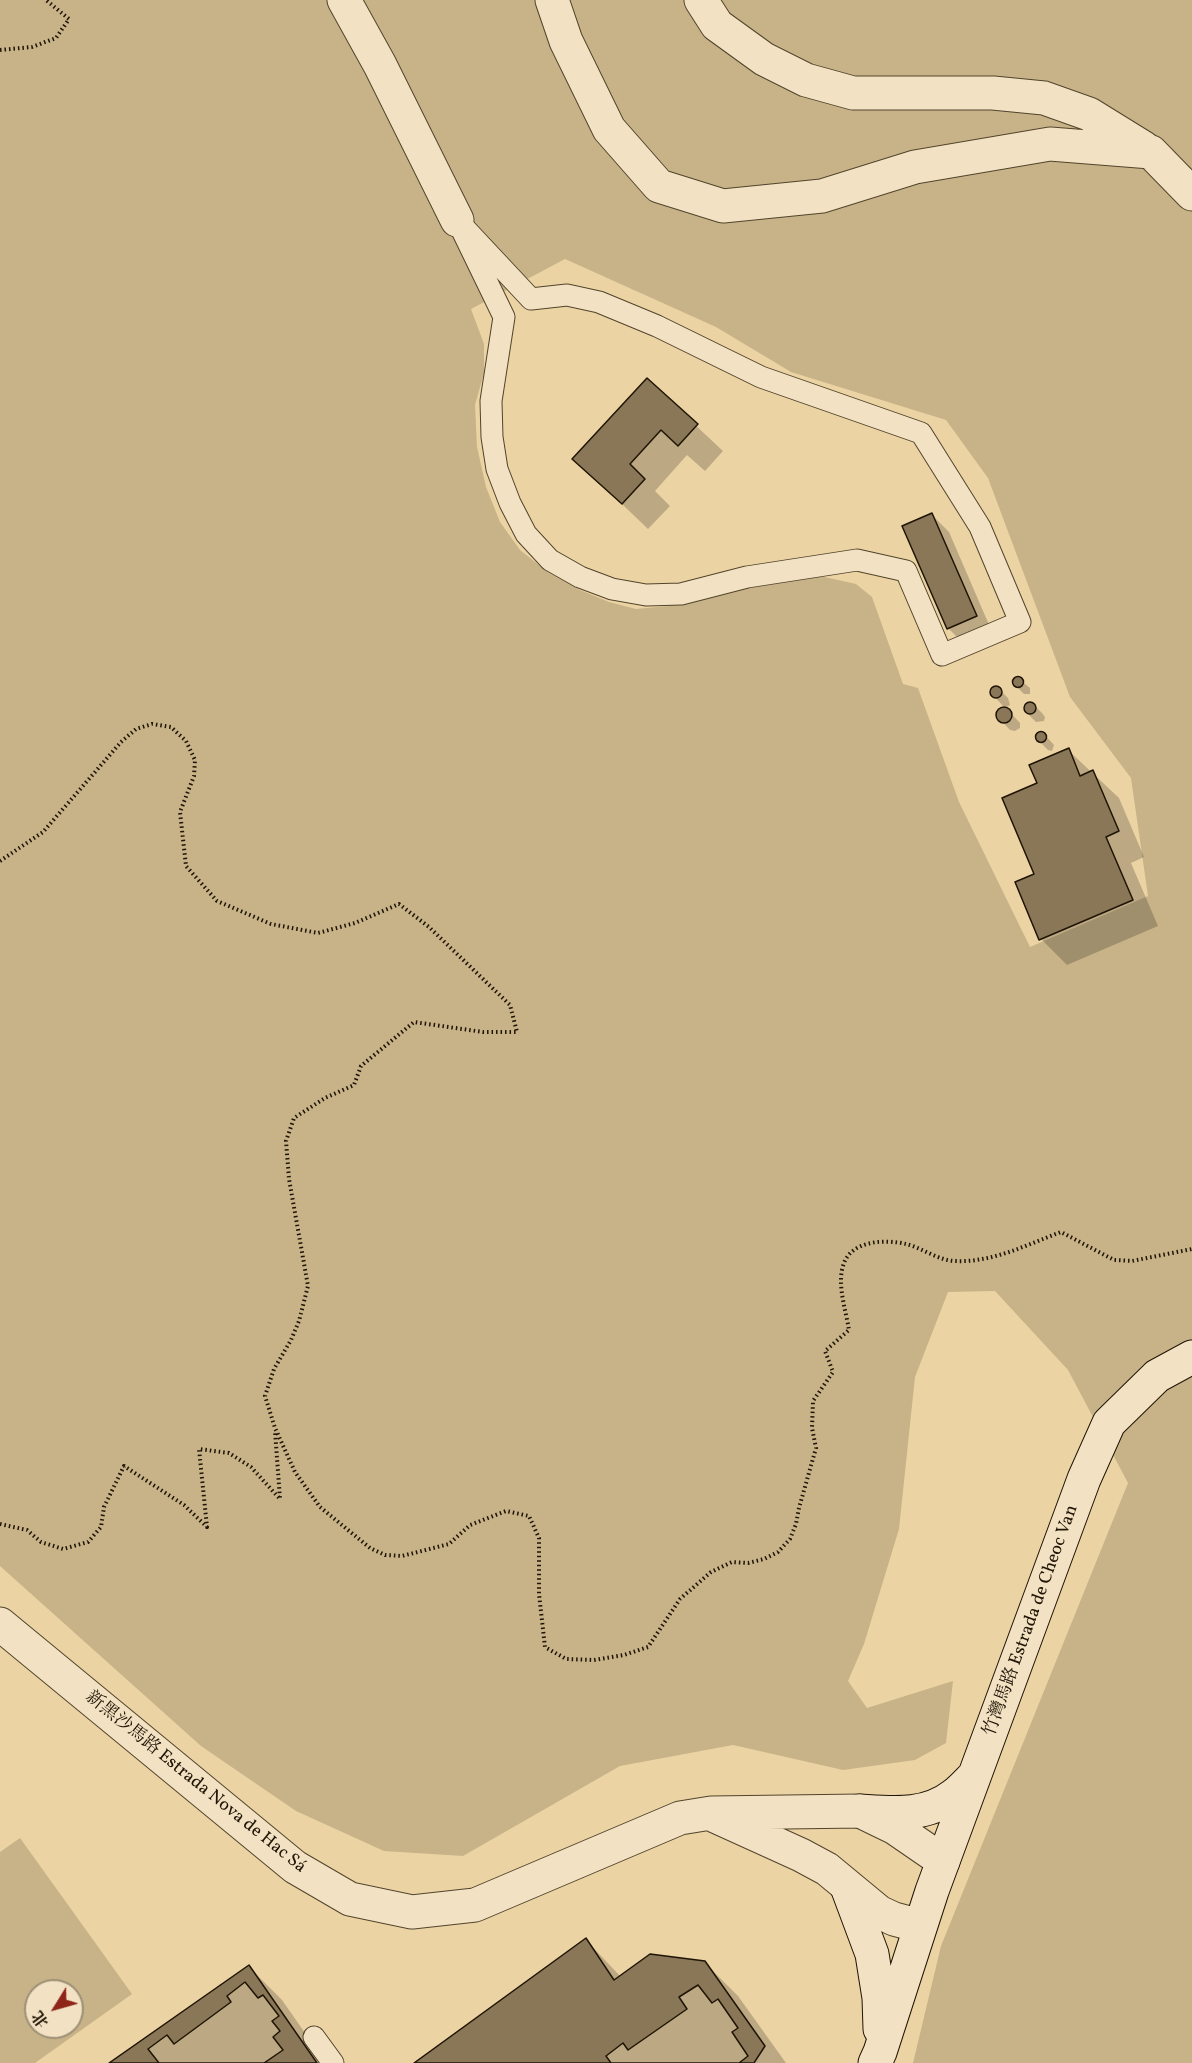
<!DOCTYPE html>
<html>
<head>
<meta charset="utf-8">
<style>
  body { margin:0 }
  #map { position:relative; width:1192px; height:2063px; overflow:hidden; background:#ebd3a3; font-family:Vollkorn,"Noto Serif SC",serif }
  canvas { display:block }
  .north { position:absolute; left:24px; top:1979px; width:60px; height:60px; box-sizing:border-box; background:#f2e2c3; border:2px solid #9e9077; border-radius:50%; rotate:233deg; font-size:16px; font-weight:700; line-height:24px; text-align:center; color:#1f1405 }
  .north::after { content:''; display:block; margin:auto; width:21px; height:27px; background:#8f2418; clip-path:polygon(50% 0,100% 100%,50% 72%,0 100%) }
</style>
</head>
<body>
<div id="map">
<canvas width="1192" height="2063"></canvas>
<div class="north">北</div>
</div>
<script>
const g = document.querySelector('canvas').getContext('2d');
g.lineJoin = 'round';
function fill(path, color) {
  g.fillStyle = color;
  g.fill(path, 'evenodd');
}
function trace(path, color, width, dash) {
  g.strokeStyle = color;
  g.lineWidth = width;
  g.lineCap = dash ? 'butt' : 'round';
  g.setLineDash(dash || []);
  g.stroke(path);
}
function write(font, color, halo, rows, align = 'center') {
  g.font = font + ' Vollkorn,"Noto Serif SC",serif';
  g.lineWidth = 4.5;
  g.setLineDash([]);
  g.textBaseline = 'middle';
  g.strokeStyle = halo;
  g.fillStyle = color;
  for (const [text, x, y, turn = 0] of rows) {
    g.save();
    g.translate(x, y);
    g.rotate((+turn || 0) * Math.PI / 180);
    g.textAlign = isNaN(turn) ? turn : align;
    if (halo) g.strokeText(text, 0, 0);
    g.fillText(text, 0, 0);
    g.restore();
  }
}
fill(new Path2D(`
  M0,0H1192V2063H913L941,1946L1128,1483L1068,1370L995,1291L948,1292L915,1377L899,1529L864,1644L848,1681L867,1708L953,1681L946,1743L915,1760L843,1770L733,1745L620,1766L463,1856L384,1851L296,1811L201,1746L0,1566ZM565,259L716,327L791,372L946,420L988,478L1070,697L1131,778L1148,896L1030,947L959,802L918,688L903,684L872,597L856,584L820,576L752,587L668,606L636,609L609,602L580,590L549,573L520,550L500,522L486,487L477,447L475,405L484,373V344L471,309Z
  M20,1838L132,1994L35,2063H0V1852ZM36,1991H72V2027H36Z`), '#c8b388');
fill(new Path2D(`
  M647,380L723,451L705,471L687,455L655,491L670,506L648,529L575,459Z
  M931,514L949,532L993,634L966,646L949,629L904,526Z
  M1018,678L1030,688V694H1024L1015,685V679Z
  M995,688L999,689L1008,698L1010,705L1006,707L1003,706L994,696L991,693Z
  M1029,703L1033,704L1042,713L1045,717L1044,721L1036,722L1027,713L1025,709L1026,705Z
  M1002,709H1007L1020,723V728L1015,731L1010,730L998,717V712Z
  M1039,733H1043L1054,745L1052,751L1048,750L1036,738Z
  M1068,750L1119,798L1144,857L1131,863L1158,926L1067,965L1041,939L1036,875L1039,784Z
  M586,1940L621,1977L705,1963L738,1996L786,2063H416Z
  M249,1967L282,2000L326,2063H111Z`), '#0003');
const building = new Path2D(`
  M647,378L698,424L678,446L661,430L630,464L645,479L622,504L572,459Z
  M932,513L977,616L947,629L902,526Z
  M1012.5 682a5.5 5.5 0 1 1 11 0a5.5 5.5 0 1 1-11 0Z
  M990 692a6 6 0 1 1 12 0a6 6 0 1 1-12 0Z
  M1024 708a6 6 0 1 1 12 0a6 6 0 1 1-12 0Z
  M996 715a8 8 0 1 1 16 0a8 8 0 1 1-16 0Z
  M1035.5 737a5.5 5.5 0 1 1 11 0a5.5 5.5 0 1 1-11 0Z
  M1069,748L1080,776L1093,770L1119,831L1106,837L1133,900L1039,940L1015,882L1034,874L1002,798L1037,783L1029,765Z
  M586,1938L614,1980L650,1954L705,1961L765,2046L754,2063H414Z
  M249,1965L317,2063H109Z
  M245,1982L258,1998L263,1995L279,2016L272,2021L280,2031L273,2037L283,2050L264,2063H159L148,2049L167,2035L174,2044L231,2002L227,1996Z
  M698,1985L712,2003L718,1999L738,2028L732,2032L748,2056L739,2063H611L606,2056L623,2043L628,2050L687,2009L679,1997Z`);
fill(building, '#897757');
trace(building, '#1f1405', 1.5);
const lane = new Path2D(`
  M457,220L531,299L567,295L599,302L657,326L761,377L921,433L980,527L1020,622L942,655L906,571L857,560L747,577L681,594L646,595L612,589L580,577L550,560L526,534L510,503L497,469L492,437L491,401L504,317Z
  M314,2037L333,2063`);
const street = new Path2D(`
  M344,0L380,65L457,220
  M552,0L566,41L609,129L659,186L723,206L822,196L915,167L1050,144L1151,152L1192,194
  M701,0L717,25L764,59L806,80L853,93H993L1044,98L1089,114L1144,148
  M0,1624L295,1867L350,1899L412,1912L475,1905L680,1818L711,1813L860,1811L895,1828L943,1861
  M715,1816L801,1855L827,1869L879,1912L894,1919L909,1923L921,1921`);
const secondary = new Path2D(`
  M860,1811C893,1813 926,1817 954,1795C961,1790 968,1782 974,1776
  M847,1887L872,1954L879,1998L880,2029
  M875,2063L880,2052L932,1891L1084,1479L1109,1423L1157,1376L1192,1357`);
trace(lane, '#52442c', 23);
trace(street, '#52442c', 35);
trace(secondary, '#1f1405', 35);
trace(new Path2D(`
  M0,50L32,47L56,38L69,19L46,0
  M0,861L43,832L121,742L136,729L152,724L171,727L186,741L195,760L194,776L180,812L186,866L217,901L271,924L318,933L355,923L399,904L429,927L510,1005L517,1032H483L414,1022L361,1066L354,1085L325,1098L294,1118L286,1141L289,1179L308,1286L299,1321L291,1340L274,1369L265,1396L275,1428L295,1472L320,1507L370,1548L385,1555L402,1556L449,1544L470,1525L506,1511L529,1516L539,1538V1594L545,1647L566,1659L594,1660L624,1655L648,1647L680,1599L711,1572L732,1562L748,1563L764,1559L778,1552L790,1539L796,1524L799,1508L816,1448L812,1428L813,1401L833,1372L825,1351L849,1330C846,1311 837,1285 843,1266C850,1240 885,1239 906,1244C922,1248 938,1260 954,1261C992,1263 1026,1245 1061,1232L1114,1260L1132,1261L1192,1249
  M0,1524L27,1530L41,1542L63,1549L88,1542L101,1527L104,1507L124,1466L184,1505L207,1527L199,1449L229,1453L251,1467L280,1499L275,1431`), '#1f1405', 4, [1.5, 3]);
trace(lane, '#f2e2c3', 21);
trace(street, '#f2e2c3', 33);
trace(secondary, '#f2e2c3', 33);
write('18px', '#1f1405', '#f2e2c3', [
  ["竹灣馬路 Estrada de Cheoc Van",1032,1621,-70],
  ["新黑沙馬路 Estrada Nova de Hac Sá",195,1783,39]
]);
</script>
</body>
</html>
